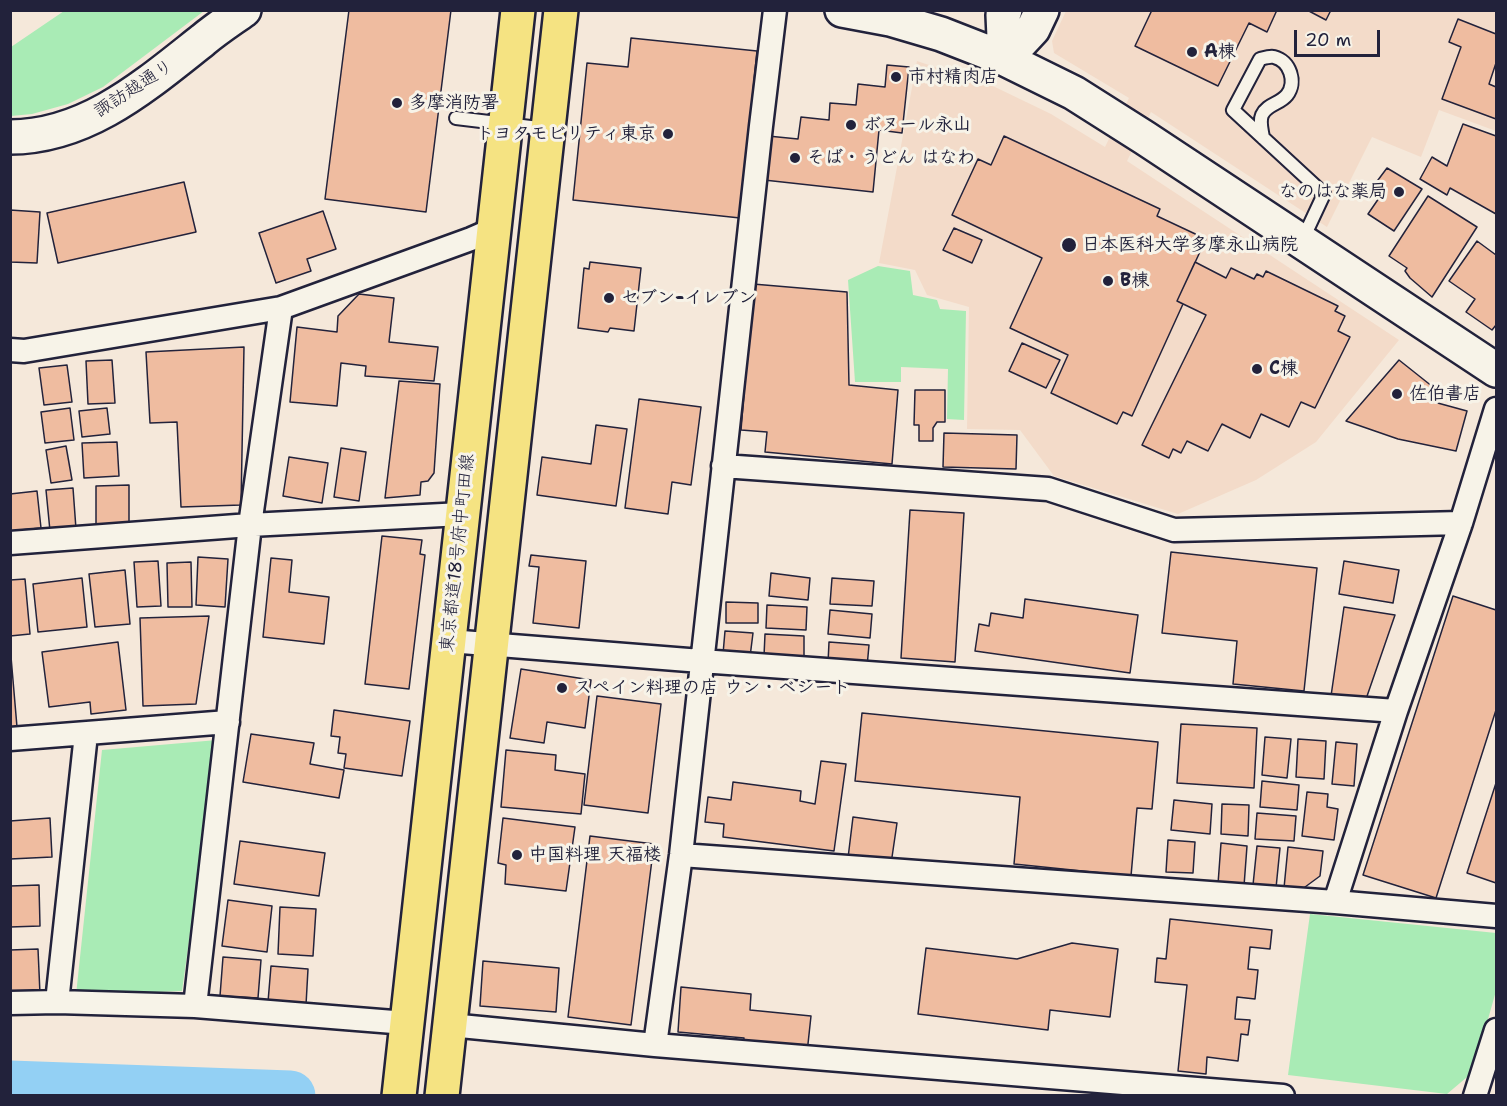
<!DOCTYPE html>
<html>
<head>
<meta charset="utf-8">
<style>
  body { margin:0 }
  #map { position:relative; width:1507px; height:1106px; overflow:hidden; background:#f5e8da; font-family:"Shantell Sans",sans-serif }
  canvas { display:block }
  .frame { position:absolute; inset:0; border:12px solid #22223b; pointer-events:none }
  .scale { position:absolute; left:1294px; top:30px; width:86px; height:27px; box-sizing:border-box; border:3px solid #22223b; border-top:0; padding-left:8px; font-size:18px; line-height:21px; white-space:nowrap; color:#22223b; -webkit-text-stroke:4px #f7f3e8; paint-order:stroke }
</style>
</head>
<body>
<div id="map">
<canvas width="1507" height="1106"></canvas>
<div class="frame"></div>
<div class="scale">20 m</div>
</div>
<script>
const g = document.querySelector('canvas').getContext('2d');
g.lineJoin = 'round';
function fill(path, color) {
  g.fillStyle = color;
  g.fill(path, 'evenodd');
}
function trace(path, color, width, dash) {
  g.strokeStyle = color;
  g.lineWidth = width;
  g.lineCap = dash ? 'butt' : 'round';
  g.setLineDash(dash || []);
  g.stroke(path);
}
function write(font, color, halo, rows, align = 'center') {
  g.font = font + ' "Shantell Sans","Klee One",sans-serif';
  g.lineWidth = 6;
  g.setLineDash([]);
  g.textBaseline = 'middle';
  g.strokeStyle = halo;
  g.fillStyle = color;
  for (const [text, x, y, turn = 0] of rows) {
    g.save();
    g.translate(x, y);
    g.rotate((+turn || 0) * Math.PI / 180);
    g.textAlign = isNaN(turn) ? turn : align;
    if (halo) g.strokeText(text, 0, 0);
    g.fillText(text, 0, 0);
    g.restore();
  }
}
fill(new Path2D(`
  M1066,11H1496V131L1439,110L1421,157L1372,137L1327,227L1151,112L1127,161L1399,340L1316,442L1256,480L1178,514L1054,476L1020,430L967,429L969,307L927,295L915,270L879,263L917,61L995,87L1051,114L1105,147L1129,98L1054,53L1052,41Z`), '#f3dbc9');
fill(new Path2D(`
  M64,11V10L204,11L103,87L68,104L32,114L11,116V47Z
  M878,266L910,271L913,295L937,300L940,309L966,311L964,420L947,419L948,369L901,367V382H855L848,280Z
  M217,740L182,991L76,995L102,750Z
  M1310,914L1496,933V991L1473,1072L1447,1094L1288,1075Z`), '#a9ebb5');
trace(new Path2D(`
  M10,1086L290,1096`), '#93d0f4', 51);
const building = new Path2D(`
  M349,10H451L426,212L325,199Z
  M1152,10H1277L1267,32L1249,23L1218,86L1135,46Z
  M1307,10H1331L1326,20Z
  M1458,19L1496,34V63L1489,84L1496,87V119L1442,99L1461,47L1449,42Z
  M631,38L757,51L740,218L573,200L587,63L628,67Z
  M887,65L909,67L902,133L879,130L873,192L764,180L768,136L798,139L801,117L829,120L830,103L856,105L858,84L885,87Z
  M1463,124L1496,136V214L1450,188L1447,195L1420,179L1432,157L1447,166Z
  M1004,136L1160,209L1157,216L1206,239L1177,301L1183,304L1132,416L1123,412L1117,424L1051,393L1068,355L1010,328L1042,258L952,215L978,159L991,165Z
  M1387,168L1422,189L1394,231L1368,214L1379,198L1369,192Z
  M184,182L196,232L58,263L47,213Z
  M1428,196L1477,227L1432,297L1410,278L1405,271L1407,268L1389,256Z
  M10,210L40,212L37,263L10,262Z
  M323,211L336,249L307,259L311,271L276,283L259,233Z
  M954,228L982,240L972,263L943,250Z
  M1477,241L1496,255V325L1492,330L1466,312L1475,299L1449,281Z
  M590,262L641,268L634,331L610,328L608,332L578,328L584,268L589,269Z
  M1195,262L1226,278L1231,268L1254,279L1257,274L1263,277L1266,271L1338,306L1335,311L1345,316L1338,331L1350,337L1315,408L1301,402L1289,427L1261,414L1250,438L1222,424L1208,451L1187,441L1181,453L1173,449L1169,458L1142,445L1206,315L1177,301Z
  M753,284L847,292L849,385L898,390L892,464L765,452L767,432L741,430Z
  M359,294L394,298L389,342L438,347L434,381L365,376L366,366L341,363L337,406L290,402L297,327L337,332L338,316Z
  M1022,343L1060,360L1046,388L1009,371Z
  M244,347L241,505L181,507L177,422L150,423L146,352Z
  M112,360L115,403L88,404L86,361Z
  M1399,360L1433,387L1423,399L1467,411L1456,451L1398,439L1346,421Z
  M67,365L72,402L44,405L39,368Z
  M399,381L440,384L434,473L428,481L421,482L420,495L385,498Z
  M915,390H945V422H937L933,428V441H919V425H914Z
  M639,399L701,407L691,485L672,482L668,514L625,508Z
  M70,408L74,440L45,443L41,412Z
  M107,408L110,434L82,437L79,411Z
  M596,425L627,429L616,506L537,495L542,457L591,464Z
  M944,433L1017,435L1016,469L943,467Z
  M117,442L119,476L84,478L82,443Z
  M66,446L72,480L51,483L46,450Z
  M341,448L366,452L359,501L334,497Z
  M289,457L328,463L322,503L283,496Z
  M129,485V524L96,525V486Z
  M73,488L76,529L50,531L46,490Z
  M37,491L41,528L10,531V494Z
  M910,510L964,513L955,662L901,658Z
  M382,536L422,540L420,554L425,555L409,689L365,684Z
  M1171,552L1317,568L1304,691L1233,684L1237,641L1162,633Z
  M531,555L586,561L579,628L533,623L539,567L529,566Z
  M198,557L228,559L225,607L196,605Z
  M271,558L292,560L289,592L329,597L324,644L263,637Z
  M158,561L161,606L137,607L134,562Z
  M1344,561L1399,570L1393,603L1339,594Z
  M191,562L192,607H168L167,563Z
  M125,570L130,624L95,627L89,574Z
  M771,573L810,578L808,600L769,596Z
  M82,578L87,627L38,632L33,584Z
  M832,578L874,581L872,606L830,604Z
  M25,579L30,634L10,636V580Z
  M1453,596L1496,610V710L1436,898L1363,875Z
  M1025,599L1138,615L1130,673L975,651L979,624L989,626L991,613L1023,618Z
  M726,602L758,603V623H726Z
  M767,605L807,607L806,630L766,628Z
  M1344,607L1395,615L1365,702L1331,696Z
  M830,610L872,614L870,638L828,634Z
  M209,616L196,704L143,706L140,618Z
  M725,631L753,633L750,657L723,654Z
  M765,634L804,636V658L764,656Z
  M118,642L126,710L91,714L90,702L49,707L42,652Z
  M829,642L869,645L867,667L828,663Z
  M10,645L17,727L10,728Z
  M521,669L591,680L585,728L547,722L544,743L510,738Z
  M597,696L661,704L648,813L584,805Z
  M334,710L410,721L402,776L344,768L346,754L338,753L340,737L331,736Z
  M862,713L1158,742L1152,809L1137,808L1131,876L1014,864L1020,797L855,781Z
  M1181,724L1257,728L1254,788L1177,783Z
  M251,734L314,743L310,764L344,770L339,798L243,782Z
  M1265,737L1291,739L1287,778L1262,775Z
  M1298,739L1326,741L1324,779L1296,777Z
  M1336,742L1357,744L1354,786L1332,784Z
  M506,750L556,755L555,770L585,774L581,814L501,807Z
  M821,761L846,764L834,851L723,837L724,824L705,822L708,797L731,800L733,782L801,791L800,801L815,804Z
  M1262,781L1299,785L1297,810L1260,807Z
  M1496,783V883L1467,873Z
  M1307,792L1328,794L1327,807L1338,809L1334,840L1302,836Z
  M1174,800L1212,804L1210,834L1171,830Z
  M1222,804L1249,805L1248,836L1221,834Z
  M1257,813L1296,816L1294,841L1255,839Z
  M853,817L897,823L891,864L848,858Z
  M50,818L52,857L10,859V821Z
  M503,818L575,827L566,891L505,884L506,865L498,863Z
  M590,836L654,844L631,1025L568,1017Z
  M1168,840L1195,842L1193,873L1166,872Z
  M240,841L325,853L319,896L234,884Z
  M1221,843L1247,846L1244,886L1218,884Z
  M1257,846L1280,848L1276,888L1253,885Z
  M1288,847L1323,851L1320,876L1301,890L1284,888Z
  M39,885L40,926L10,927V886Z
  M228,900L272,906L267,952L222,946Z
  M280,907L316,909L313,956L278,954Z
  M1170,919L1272,930L1270,949L1250,947L1248,969L1258,970L1255,999L1237,997L1235,1019L1250,1020L1248,1035L1241,1034L1238,1061L1207,1057L1206,1074L1178,1071L1187,985L1155,982L1157,958L1166,959Z
  M1072,943L1118,949L1110,1017L1050,1010L1048,1030L918,1014L926,948L1017,959Z
  M38,949L40,994L10,995V950Z
  M223,957L261,960L258,998L220,996Z
  M483,961L559,968L556,1012L480,1006Z
  M271,966L308,969L306,1005L268,1002Z
  M681,987L751,994L750,1010L811,1016L807,1053L743,1047L744,1038L678,1032Z`);
fill(building, '#efbca0');
trace(building, '#22223b', 1.5);
const lane = new Path2D(`
  M456,118L547,129
  M1263,138C1262,130 1259,122 1262,115C1267,104 1280,104 1287,95C1297,82 1290,61 1274,57C1270,56 1264,58 1260,59L1233,110L1324,194L1302,241`);
const street = new Path2D(`
  M10,350L24,351L281,308L471,239L494,229
  M723,466L1048,489L1174,530L1461,523
  M10,543L250,525L462,514
  M449,641L701,661L1396,711
  M10,739L228,722
  M681,855L1335,902L1496,916
  M1335,902L1396,711L1461,523L1496,409
  M57,1002L86,734
  M10,1003L57,1002L195,1006L406,1023
  M195,1006L250,525L281,308
  M450,1025L655,1045L1283,1096
  M655,1045L681,855L761,126L775,10
  M1475,1096L1496,1030`);
const secondary = new Path2D(`
  M842,10L890,19L941,34L1005,59L1074,93L1145,138L1496,370
  M1005,10L1003,15L1005,59
  M1005,59L1033,29L1042,10
  M10,137C87,137 146,85 203,40C216,29 230,20 244,10`);
const primary = new Path2D(`
  M399,1096L518,10
  M442,1096L561,10`);
trace(lane, '#22223b', 16);
trace(street, '#22223b', 27);
trace(secondary, '#22223b', 38);
trace(primary, '#22223b', 38);
trace(lane, '#f7f3e8', 12);
trace(street, '#f7f3e8', 22);
trace(secondary, '#f7f3e8', 33);
trace(primary, '#f5e382', 33);
for (const [x, y, r, color] of [
  [1192,52,6,"#22223b"],
  [896,77,6,"#22223b"],
  [397,103,6,"#22223b"],
  [851,125,6,"#22223b"],
  [668,134,6,"#22223b"],
  [795,158,6,"#22223b"],
  [1399,192,6,"#22223b"],
  [1069,245,8,"#22223b"],
  [1108,281,6,"#22223b"],
  [609,298,6,"#22223b"],
  [1257,369,6,"#22223b"],
  [1397,394,6,"#22223b"],
  [562,688,6,"#22223b"],
  [517,855,6,"#22223b"]
]) {
  const dot = new Path2D();
  dot.arc(x, y, r, 0, 2 * Math.PI);
  g.fillStyle = color;
  g.fill(dot);
  trace(dot, '#f7f3e8', 2);
}
write('bold 18px', '#22223b', '#f7f3e8', [
  ["A棟",1204,52],
  ["市村精肉店",908,77],
  ["多摩消防署",409,103],
  ["ボヌール永山",863,125],
  ["トヨタモビリティ東京",656,134,"right"],
  ["そば・うどん はなわ",807,158],
  ["なのはな薬局",1387,192,"right"],
  ["日本医科大学多摩永山病院",1082,245],
  ["B棟",1120,281],
  ["セブン-イレブン",621,298],
  ["C棟",1269,369],
  ["佐伯書店",1409,394],
  ["スペイン料理の店 ウン・ベシート",574,688],
  ["中国料理 天福楼",529,855]
], 'left');
write('18px', '#22223b', '#f7f3e8', [
  ["諏訪越通り",134,89,-33],
  ["東京都道18号府中町田線",458,553,-84]
]);
</script>
</body>
</html>
